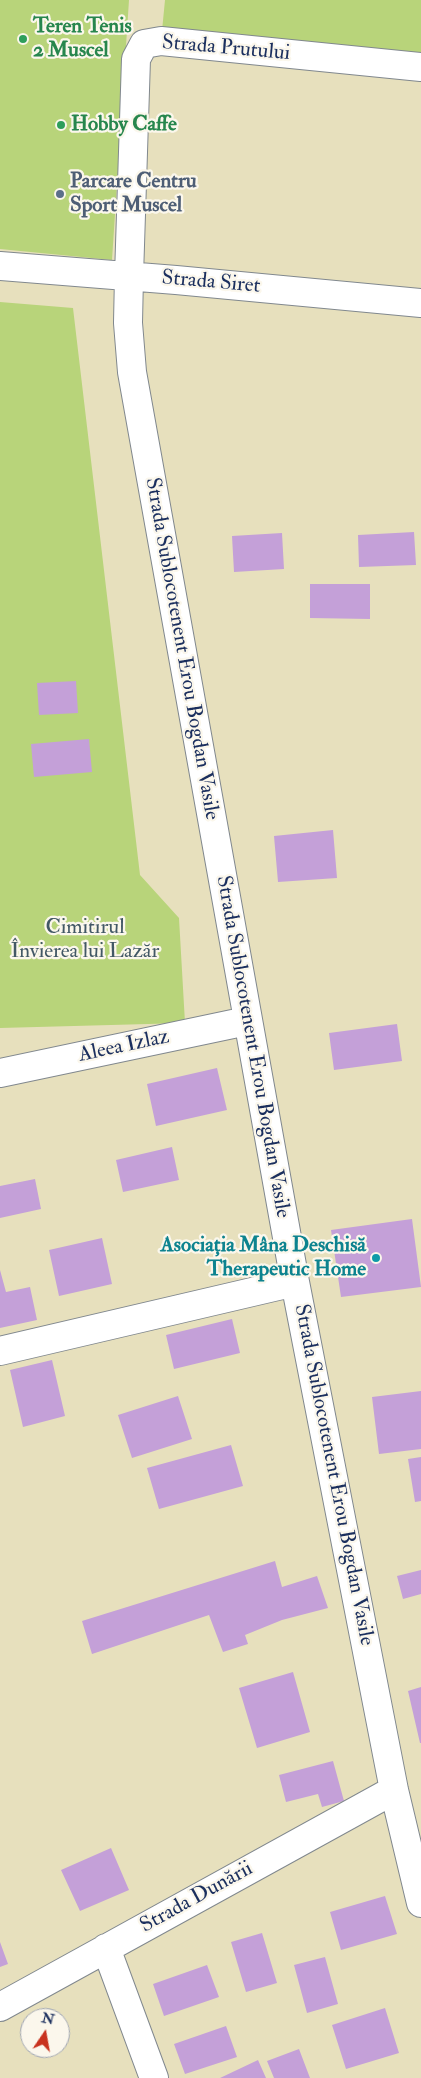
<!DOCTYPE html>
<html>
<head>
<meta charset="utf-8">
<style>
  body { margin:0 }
  #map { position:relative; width:421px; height:2078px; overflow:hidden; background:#e7e0bd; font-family:"IM FELL Double Pica",serif }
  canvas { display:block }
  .north { position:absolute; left:20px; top:2008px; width:50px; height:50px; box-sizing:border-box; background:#fbf7ec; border:1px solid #a1a7b3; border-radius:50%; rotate:12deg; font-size:14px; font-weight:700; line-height:20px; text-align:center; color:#1b2f5e }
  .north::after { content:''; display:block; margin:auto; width:18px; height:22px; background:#c8321e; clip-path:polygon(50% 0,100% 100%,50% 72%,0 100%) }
</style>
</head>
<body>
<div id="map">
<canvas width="421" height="2078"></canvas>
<div class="north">N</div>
</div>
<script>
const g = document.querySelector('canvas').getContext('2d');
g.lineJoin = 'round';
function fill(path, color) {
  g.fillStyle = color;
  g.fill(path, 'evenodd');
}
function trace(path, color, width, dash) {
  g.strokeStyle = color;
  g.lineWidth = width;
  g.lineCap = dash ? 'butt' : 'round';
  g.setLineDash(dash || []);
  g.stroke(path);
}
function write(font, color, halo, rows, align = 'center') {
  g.font = font + ' "IM FELL Double Pica",serif';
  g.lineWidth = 4.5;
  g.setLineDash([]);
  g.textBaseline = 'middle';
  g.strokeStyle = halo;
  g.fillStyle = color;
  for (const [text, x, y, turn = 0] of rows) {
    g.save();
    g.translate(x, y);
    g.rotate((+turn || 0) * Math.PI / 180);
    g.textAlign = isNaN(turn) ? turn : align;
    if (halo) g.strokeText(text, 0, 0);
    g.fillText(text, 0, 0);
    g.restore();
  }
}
fill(new Path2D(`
  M0,0H129L112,260L0,249Z
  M165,0H421V66L161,41Z
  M0,302L73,308L140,875L179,918L185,1023L0,1028Z`), '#b8d47a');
fill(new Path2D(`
  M414,532L416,565L359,567L358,535Z
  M282,533L284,569L234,572L232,536Z
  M310,584H370V619L310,618Z
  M76,681L78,713L39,715L37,683Z
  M89,739L92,772L34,777L31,744Z
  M333,830L337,878L278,882L274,836Z
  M397,1024L402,1061L334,1070L329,1033Z
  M217,1068L227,1110L156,1126L147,1084Z
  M172,1147L179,1180L123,1192L116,1160Z
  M35,1179L41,1209L0,1218V1186Z
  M412,1219L421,1287L341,1297L331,1230Z
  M102,1238L112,1284L59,1296L49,1250Z
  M0,1270L6,1292L30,1287L37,1320L0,1328Z
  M232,1319L240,1353L174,1369L166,1335Z
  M52,1360L65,1416L23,1427L10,1370Z
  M421,1391V1449L379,1454L372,1397Z
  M178,1396L192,1439L132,1458L118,1415Z
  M231,1445L243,1486L159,1509L147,1468Z
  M421,1457V1501L415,1502L408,1459Z
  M275,1561L282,1587L317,1576L328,1608L282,1620L245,1635L248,1644L223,1652L209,1615L92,1654L82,1621Z
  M421,1570V1594L403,1599L397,1576Z
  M293,1672L310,1732L257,1748L239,1688Z
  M421,1687V1743H420L408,1691Z
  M333,1761L344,1801L322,1807L318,1794L286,1802L279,1775Z
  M111,1848L129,1890L80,1911L61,1870Z
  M385,1896L397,1934L341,1950L330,1912Z
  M262,1933L277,1983L246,1992L231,1942Z
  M0,1942L8,1964L0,1967Z
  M325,1957L338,2004L307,2013L294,1965Z
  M207,1965L219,1997L164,2016L153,1984Z
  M385,2008L399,2053L346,2069L332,2025Z
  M226,2026L237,2057L185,2074L174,2044Z
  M299,2049L310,2078H274L267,2061Z
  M258,2060L266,2078H220Z`), '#c4a0d8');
const minor = new Path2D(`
  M421,67L161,41L144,44L136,59L129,276L128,323L132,372L295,1282L394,1790L421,1903
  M0,266L176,280L421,303
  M0,1073L247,1021
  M0,1351L295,1282
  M106,1948L154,2078
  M0,2007L394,1790`);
trace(minor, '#81888e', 30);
trace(minor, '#fff', 28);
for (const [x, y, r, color] of [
  [23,39,5,"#2e9e5b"],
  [61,125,5,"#2e9e5b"],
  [60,194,5,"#5c6f8a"],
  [376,1258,5,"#0f9aa8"]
]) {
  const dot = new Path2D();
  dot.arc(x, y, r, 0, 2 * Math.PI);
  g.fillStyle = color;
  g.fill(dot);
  trace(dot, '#fbf7ec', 2);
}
write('bold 21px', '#27864d', '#fbf7ec', [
  ["Teren Tenis",33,27],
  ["2 Muscel",33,51],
  ["Hobby Caffe",71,125]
], 'left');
write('21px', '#1b2f5e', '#fbf7ec', [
  ["Strada Prutului",226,49,5],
  ["Strada Siret",211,283,5],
  ["Strada Sublocotenent Erou Bogdan Vasile",181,649,80],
  ["Aleea Izlaz",124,1047,-12],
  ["Strada Sublocotenent Erou Bogdan Vasile",252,1047,80],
  ["Strada Sublocotenent Erou Bogdan Vasile",333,1475,79],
  ["Strada Dunării",197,1898,-29]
]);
write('bold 21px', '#4e5e75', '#fbf7ec', [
  ["Parcare Centru",70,182],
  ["Sport Muscel",70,206]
], 'left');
write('21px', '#425865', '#fbf7ec', [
  ["Cimitirul",85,928],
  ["Învierea lui Lazăr",85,952]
]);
write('bold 21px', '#0d838f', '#fbf7ec', [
  ["Asociația Mâna Deschisă",366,1246],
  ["Therapeutic Home",366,1270]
], 'right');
</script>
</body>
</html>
